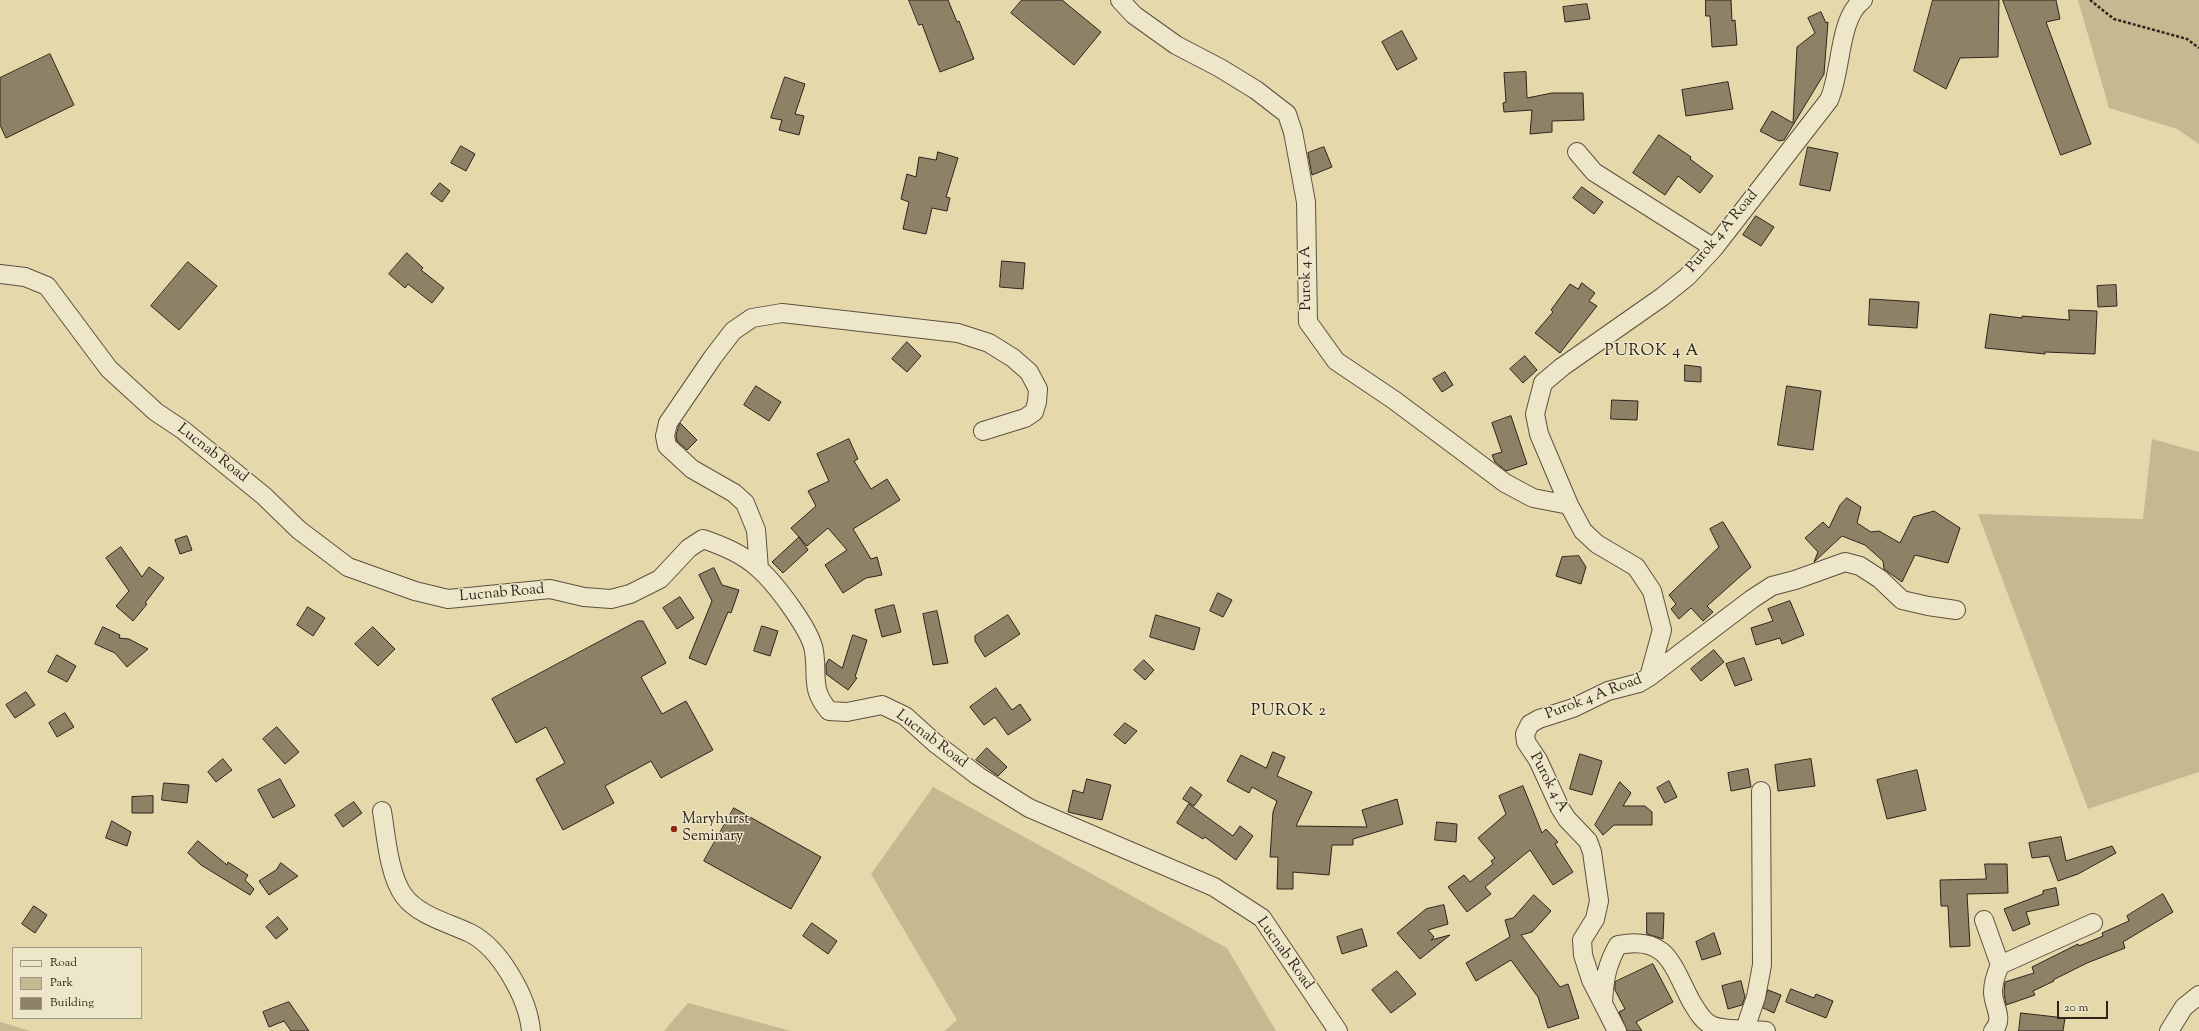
<!DOCTYPE html>
<html>
<head>
<meta charset="utf-8">
<style>
  body { margin:0 }
  #map { position:relative; width:2199px; height:1031px; overflow:hidden; background:#e5d8aa; font-family:"Sorts Mill Goudy",serif }
  canvas { display:block }
  .legend { position:absolute; left:12px; top:947px; width:130px; height:72px; box-sizing:border-box; background:#eee6c8; border:1px solid #a19883; margin:0; padding:5px 7px; list-style:none; font-size:12px; color:#2e241c }
  .legend li { display:flex; align-items:center; gap:8px; height:20px }
  .legend b { width:20px; border:1px solid #a19883 }
  .scale { position:absolute; left:2057px; top:1001px; width:51px; height:18px; box-sizing:border-box; border:2px solid #2e241c; border-top:0; padding-left:5px; font-size:12px; line-height:14px; white-space:nowrap; color:#2e241c; -webkit-text-stroke:3px #eee6c8; paint-order:stroke }
</style>
</head>
<body>
<div id="map">
<canvas width="2199" height="1031"></canvas>
<ul class="legend">
<li><b style="height:5px;background:#eee6c8"></b>Road</li>
<li><b style="height:11px;background:#c6b992"></b>Park</li>
<li><b style="height:11px;background:#8d8266"></b>Building</li>
</ul>
<div class="scale">20 m</div>
</div>
<script>
const g = document.querySelector('canvas').getContext('2d');
g.lineJoin = 'round';
function fill(path, color) {
  g.fillStyle = color;
  g.fill(path, 'evenodd');
}
function trace(path, color, width, dash) {
  g.strokeStyle = color;
  g.lineWidth = width;
  g.lineCap = dash ? 'butt' : 'round';
  g.setLineDash(dash || []);
  g.stroke(path);
}
function write(font, color, halo, rows, align = 'center') {
  g.font = font + ' "Sorts Mill Goudy",serif';
  g.lineWidth = 3;
  g.setLineDash([]);
  g.textBaseline = 'middle';
  g.strokeStyle = halo;
  g.fillStyle = color;
  for (const [text, x, y, turn = 0] of rows) {
    g.save();
    g.translate(x, y);
    g.rotate((+turn || 0) * Math.PI / 180);
    g.textAlign = isNaN(turn) ? turn : align;
    if (halo) g.strokeText(text, 0, 0);
    g.fillText(text, 0, 0);
    g.restore();
  }
}
fill(new Path2D(`
  M2078,0H2199V144L2177,129L2109,108Z
  M2152,439L2199,452V772L2088,809L1978,514L2143,519Z
  M933,787L1227,948L1276,1031H944L957,1020L871,874Z
  M688,1003L791,1031H664Z
  M0,1022L31,1031H0Z`), '#c6b992');
const building = new Path2D(`
  M909,0H948L957,22L959,21L974,59L940,72L922,24L919,25Z
  M1022,0H1062L1101,32L1074,65L1011,13Z
  M1706,0H1731L1732,21L1735,20L1737,45L1712,47L1710,16H1706Z
  M1933,0H1999L1998,57L1960,58L1946,89L1914,71Z
  M2003,0H2056L2060,19L2046,22L2091,144L2061,155Z
  M1587,4L1590,19L1565,22L1563,7Z
  M1821,12L1826,23L1828,22L1824,74L1784,140L1779,141L1760,131L1772,111L1793,123L1797,47L1815,33L1808,18Z
  M1402,31L1417,59L1397,70L1382,42Z
  M50,54L74,105L6,138L0,125V78Z
  M1526,72L1527,98L1552,93H1583L1584,120L1552,121V132L1530,134L1532,110L1504,112L1503,103L1506,102L1504,73Z
  M785,77L805,84L795,114L804,116L799,135L779,130L782,120L771,118Z
  M1728,82L1733,109L1686,116L1682,90Z
  M1659,135L1691,157L1690,159L1713,176L1700,193L1678,176L1665,195L1633,173Z
  M461,146L475,154L466,171L451,163Z
  M1324,147L1332,167L1312,175L1308,153Z
  M1808,147L1838,153L1830,191L1800,185Z
  M938,152L958,158L946,197L950,198L947,211L932,208L926,234L903,229L909,202L901,199L907,174L916,177L919,157L936,160Z
  M440,183L450,191L442,202L431,194Z
  M1582,187L1603,202L1594,214L1573,198Z
  M1756,216L1774,227L1761,246L1743,235Z
  M407,253L423,268L421,270L444,288L432,303L408,284L405,288L389,274Z
  M1002,261L1025,263L1023,289L1000,287Z
  M188,262L217,286L179,330L151,306Z
  M1582,283L1595,293L1589,301L1597,306L1560,353L1535,333L1553,312L1551,310L1570,284L1578,289Z
  M2116,285L2117,306L2098,307L2097,286Z
  M1870,299L1919,302L1917,328L1869,325Z
  M2069,310L2097,311L2095,354L2045,352V354L1985,348L1990,314L2022,318V316L2069,320Z
  M907,342L921,356L907,372L892,359Z
  M1525,356L1537,370L1523,383L1510,369Z
  M1685,365L1701,367V382L1685,381Z
  M1445,372L1453,385L1442,392L1433,379Z
  M756,386L781,402L769,421L744,405Z
  M1787,386L1821,391L1813,450L1778,445Z
  M1612,400L1638,401L1637,420L1611,419Z
  M1511,416L1527,464L1506,471L1495,462L1492,455L1502,452L1492,423Z
  M680,423L697,440L687,450L677,441L676,436Z
  M849,439L858,459L854,461L871,489L887,479L900,500L853,529L871,559L877,557L882,575L866,578L843,593L825,565L847,550L828,528L807,546L799,537L808,550L783,573L772,562L799,537L791,528L816,506L808,491L829,481L817,454Z
  M1847,498L1861,507L1857,523L1871,532L1879,531L1900,543L1913,517L1934,511L1960,528L1948,563L1915,555L1902,582L1884,569L1883,561L1865,545L1842,536L1814,562L1818,552L1805,538L1823,522L1829,528L1840,505Z
  M1723,522L1751,567L1707,606L1713,612L1703,621L1691,608L1679,619L1671,609L1676,604L1669,595L1719,547L1710,529Z
  M187,536L192,550L180,554L175,540Z
  M121,547L142,577L149,567L164,578L145,603L147,604L133,621L116,606L129,591L106,558Z
  M1579,556L1586,567L1581,584L1556,576L1562,557Z
  M714,568L722,585L739,590L731,613L728,612L706,665L689,658L712,601L699,575Z
  M1218,593L1232,600L1223,617L1210,611Z
  M680,597L694,618L677,629L663,608Z
  M1790,601L1804,635L1782,644L1780,638L1756,645L1751,628L1773,621L1768,609Z
  M894,605L901,632L882,637L875,610Z
  M308,607L325,618L313,636L297,625Z
  M937,611L948,663L933,665L923,614Z
  M1008,615L1020,634L985,657L975,641V636Z
  M1156,615L1200,628L1194,650L1150,637Z
  M638,621H643L666,663L641,677L662,714L686,701L713,750L661,778L651,761L605,786L614,803L563,830L536,779L565,763L546,727L516,743L492,699Z
  M762,626L778,631L770,656L754,651Z
  M103,627L120,635L119,638L129,639L148,649L127,667L115,653L95,644Z
  M373,627L395,649L378,666L355,644Z
  M853,635L867,640L855,677L857,678L848,690L826,674V664L829,659L842,668Z
  M1714,650L1724,662L1701,681L1691,669Z
  M57,655L76,666L67,682L48,672Z
  M1744,658L1752,680L1735,686L1726,664Z
  M1144,660L1154,670L1145,680L1134,670Z
  M996,688L1012,710L1020,704L1031,720L1008,735L995,717L984,725L970,707Z
  M26,692L35,705L15,718L6,705Z
  M65,713L74,727L57,737L49,723Z
  M1125,723L1137,731L1125,744L1114,735Z
  M277,727L299,752L285,764L263,739Z
  M987,748L1007,767L998,776L976,760Z
  M1273,752L1285,757L1277,776L1312,792L1296,826L1367,827L1362,810L1397,799L1403,824L1353,839V845H1332L1329,875L1293,872V889H1277L1278,857H1270L1273,812L1277,801L1252,787L1249,793L1227,781L1241,755L1266,768Z
  M1580,754L1602,761L1592,795L1570,789Z
  M223,759L232,770L216,782L208,772Z
  M1811,759L1815,786L1778,791L1775,765Z
  M1748,769L1751,787L1731,791L1728,773Z
  M1917,770L1926,810L1887,819L1877,780Z
  M280,779L295,806L273,818L258,790Z
  M1087,779L1111,785L1102,820L1068,812L1073,790L1083,793Z
  M1669,781L1677,797L1665,803L1657,788Z
  M1620,782L1631,793L1623,806H1645L1652,812V825H1614L1603,835L1595,825Z
  M164,783L189,785L187,803L162,800Z
  M1523,786L1542,833L1546,829L1558,842L1555,844L1573,872L1553,885L1530,850L1485,887L1491,894L1467,912L1448,887L1464,875L1470,882L1493,864L1491,861L1495,858L1478,838L1506,814L1499,796Z
  M1191,787L1202,795L1194,806L1183,799Z
  M153,796V813H132V797Z
  M354,802L362,813L343,827L335,815Z
  M1189,804L1233,836L1240,826L1253,836L1236,860L1205,837L1203,839L1177,823Z
  M734,808L821,857L791,909L704,861Z
  M112,821L131,832L127,846L106,838Z
  M1437,822L1457,824L1456,842L1435,840Z
  M2061,837L2066,861L2112,846L2116,853L2078,874L2058,881L2049,856L2032,858L2029,843Z
  M198,841L227,865L228,862L248,875L245,880L254,889L250,895L201,865L188,853Z
  M281,863L298,876L269,895L259,881L276,870Z
  M1985,864H2007L2008,893L1967,894L1970,946L1950,947L1948,906H1941L1940,880L1986,879Z
  M2056,888L2059,905L2026,912L2030,924L2013,931L2004,909L2043,894V891Z
  M2163,894L2173,912L2123,942L2125,948L2087,963L2053,980L2054,981L2033,991L2035,995L2006,1005L2004,992L2005,982L2034,973L2032,967L2078,944L2079,946L2103,936L2102,933L2129,921L2127,916Z
  M1534,895L1551,911L1532,932L1521,935L1560,987L1568,984L1579,1018L1548,1028L1538,997L1511,960L1476,981L1466,963L1510,937L1505,920L1513,918Z
  M1444,905L1448,924L1428,930L1434,937L1431,940L1450,935L1420,959L1397,933L1426,909Z
  M34,906L47,915L35,933L22,924Z
  M1647,913H1664L1663,939L1647,934Z
  M278,917L288,929L276,939L266,927Z
  M812,923L837,941L828,954L803,936Z
  M1362,929L1367,946L1342,954L1337,937Z
  M1714,933L1721,954L1702,960L1696,942Z
  M1653,964L1673,1002L1636,1022L1642,1031H1627L1619,1012L1625,1009L1615,990V982Z
  M1397,971L1416,994L1391,1013L1372,990Z
  M1741,981L1745,997L1742,1005L1728,1009L1722,986Z
  M1791,989L1814,998L1816,994L1833,1001L1826,1018L1786,1002Z
  M1768,990L1781,995L1774,1013L1763,1008Z
  M289,1002L309,1031H291L284,1021L269,1027L263,1012Z
  M2021,1013L2065,1018L2063,1031H2019Z`);
fill(building, '#8d8266');
trace(building, '#2e241c', 1);
const minor = new Path2D(`
  M1120,0L1134,15L1176,45L1220,68L1256,90L1287,114L1293,132L1306,202L1308,322L1336,361L1394,400L1505,483L1533,498L1569,505
  M1577,152L1594,172L1714,248
  M0,274L25,277L47,286L109,369L156,412L183,430L264,496L299,530L348,567L415,591L448,599L550,589L584,597L611,599L630,594L660,579L689,548L703,539C723,546 743,554 759,569C775,583 811,630 814,651C818,678 810,688 829,711L847,712L882,705L905,716L935,743L978,776L1029,808L1214,887L1262,918L1338,1031
  M759,569L756,530L745,503L734,493L692,469L667,446L665,436L668,423L713,357L733,331L752,318L782,313L958,333L989,343L1013,358L1029,372L1038,389L1037,402L1034,412L1025,418L983,431
  M1649,677L1752,599L1772,586L1795,580L1845,562L1860,566L1880,579L1902,600L1928,606L1956,610
  M382,811C386,836 389,876 404,896C419,916 449,923 470,933C500,948 528,998 531,1031
  M1984,920L2000,965
  M1603,1003C1604,980 1607,964 1618,945C1667,935 1672,965 1691,1001C1696,1009 1702,1021 1711,1025C1723,1031 1751,1029 1766,1031
  M1745,1029L1756,997L1762,965L1761,791
  M1617,1031L1591,980L1583,955L1582,940L1595,919L1599,901L1592,852L1588,841L1567,819L1560,808L1538,760L1526,742L1525,734L1530,724L1539,719L1573,708L1608,691L1639,683L1649,677L1662,630L1652,591L1636,567L1597,544L1583,531L1569,505L1539,434L1535,414L1543,383L1562,367L1662,297L1687,277L1714,248L1829,100C1842,72 1838,18 1863,0
  M1993,1031C2005,1019 1993,1006 1993,992C1993,982 1996,974 2000,965L2093,923
  M2169,1031L2184,1007L2199,995`);
trace(minor, '#5c5140', 20);
trace(new Path2D(`
  M2090,0L2114,19L2187,39L2199,48`), '#2e241c', 2.5, [3, 2]);
trace(minor, '#eee6c8', 18);
for (const [x, y, r, color] of [
  [674,829,4,"#8f2418"]
]) {
  const dot = new Path2D();
  dot.arc(x, y, r, 0, 2 * Math.PI);
  g.fillStyle = color;
  g.fill(dot);
  trace(dot, '#eee6c8', 1.5);
}
write('15px', '#2e241c', '#eee6c8', [
  ["Purok 4 A Road",1723,232,-50],
  ["Purok 4 A",1307,278,-91],
  ["Lucnab Road",212,454,38],
  ["Lucnab Road",502,594,-5],
  ["Purok 4 A Road",1594,698,-21],
  ["Lucnab Road",931,740,37],
  ["Purok 4 A",1548,783,62],
  ["Lucnab Road",1284,954,54]
]);
write('15px', '#2e241c', '#eee6c8', [
  ["Maryhurst",682,820],
  ["Seminary",682,837]
], 'left');
g.letterSpacing = '1px';
write('16px', '#2e241c', '#eee6c8', [
  ["PUROK 4 A",1652,352],
  ["PUROK 2",1289,712]
]);
g.letterSpacing = '0px';
</script>
</body>
</html>
